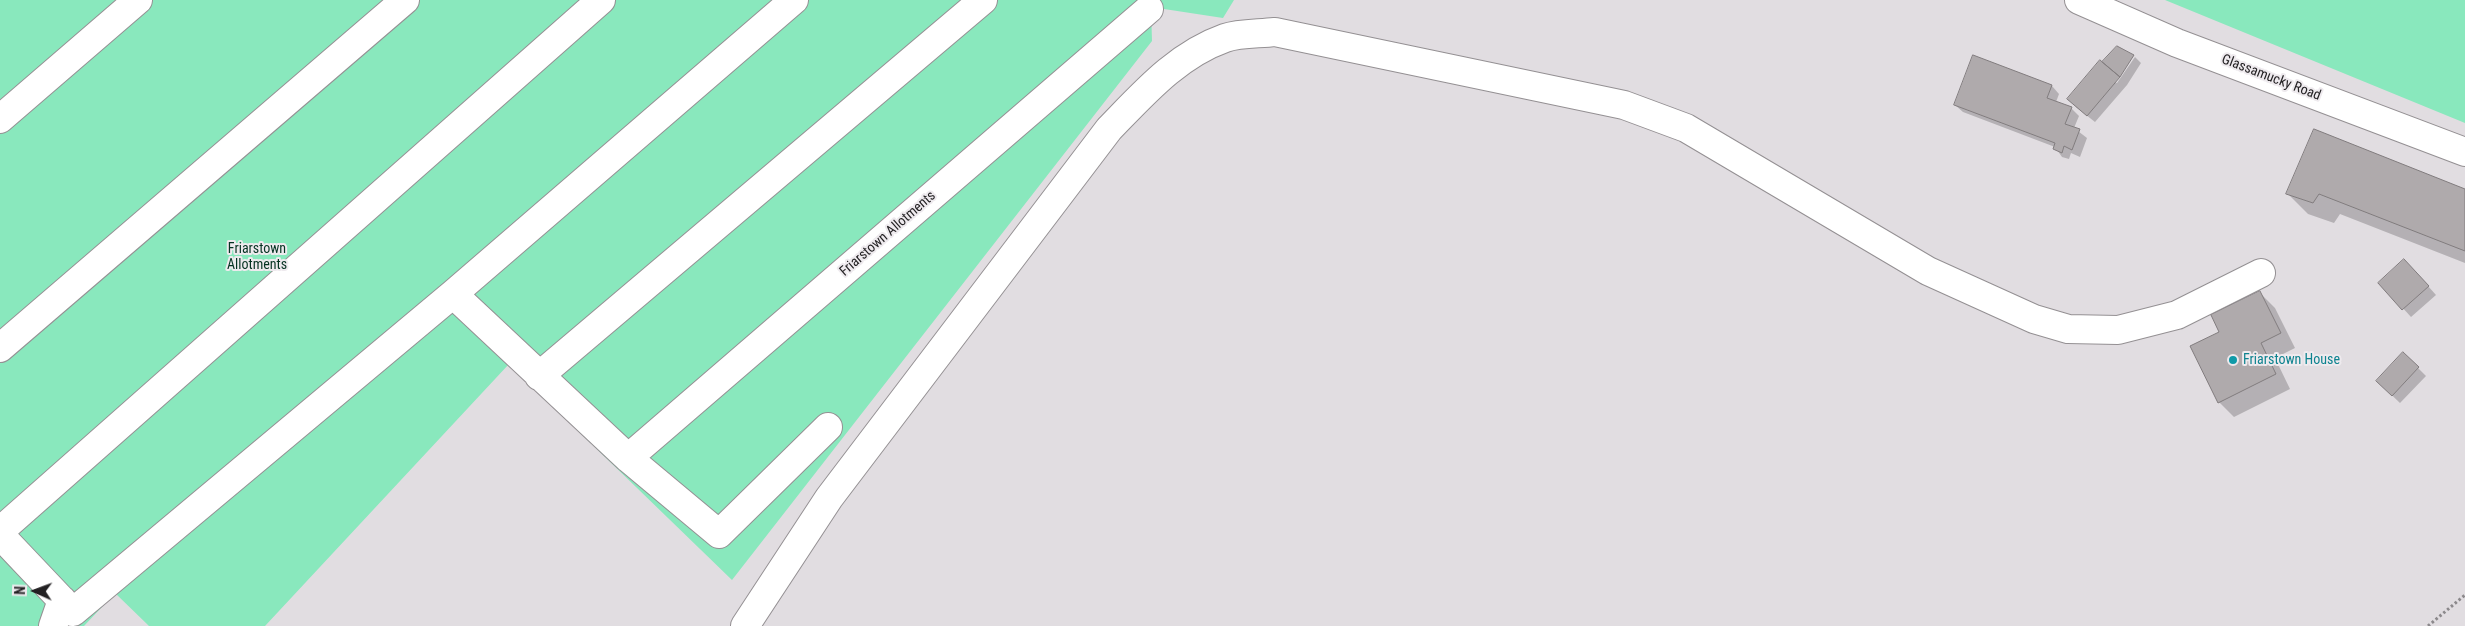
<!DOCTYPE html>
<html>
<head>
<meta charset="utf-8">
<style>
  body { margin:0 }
  #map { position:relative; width:2465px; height:626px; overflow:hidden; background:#e1dde1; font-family:"Roboto Condensed",sans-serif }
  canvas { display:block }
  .north { position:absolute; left:10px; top:566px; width:50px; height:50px; -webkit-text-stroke:4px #eeeaee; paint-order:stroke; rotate:272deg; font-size:14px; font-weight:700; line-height:20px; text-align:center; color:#232123 }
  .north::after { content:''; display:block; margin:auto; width:18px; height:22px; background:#232123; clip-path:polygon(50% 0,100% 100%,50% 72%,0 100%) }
</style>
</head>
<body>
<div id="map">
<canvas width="2465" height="626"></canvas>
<div class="north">N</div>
</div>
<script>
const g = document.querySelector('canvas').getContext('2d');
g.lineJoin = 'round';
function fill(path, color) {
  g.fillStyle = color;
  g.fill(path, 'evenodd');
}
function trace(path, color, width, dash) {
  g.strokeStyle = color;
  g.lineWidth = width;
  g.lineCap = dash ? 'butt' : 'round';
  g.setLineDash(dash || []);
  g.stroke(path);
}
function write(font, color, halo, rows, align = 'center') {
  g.font = font + ' "Roboto Condensed",sans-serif';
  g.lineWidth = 4;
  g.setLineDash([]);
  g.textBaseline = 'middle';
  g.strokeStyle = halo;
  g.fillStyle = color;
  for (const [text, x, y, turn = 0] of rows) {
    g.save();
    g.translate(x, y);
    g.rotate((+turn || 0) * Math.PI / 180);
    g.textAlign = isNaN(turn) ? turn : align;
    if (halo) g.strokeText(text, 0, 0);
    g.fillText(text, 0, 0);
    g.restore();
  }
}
fill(new Path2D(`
  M0,0H1234L1223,18L1151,7L1152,41L732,580L509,364L265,626H149L115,593L84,626H0Z
  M2165,0H2465V123Z`), '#89e8bd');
fill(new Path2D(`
  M2118,48L2134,57H2132L2115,82L2117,83L2135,57L2141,63L2127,85L2095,122L2076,107L2102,64Z
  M1974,57L2052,86L2059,94L2056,102L2071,108L2079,116L2074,128L2087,138L2080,157L2071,153L2069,159L2062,157L2055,147L1963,112L1955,105Z
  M2465,190V263L2340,214L2334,223L2308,214L2287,193Z
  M2412,268L2436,295L2411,317L2380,283Z
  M2260,293L2275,308L2295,348L2275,358L2290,389L2234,417L2219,402L2221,333Z
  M2403,353L2426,376L2400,403L2377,381Z`), '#0003');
const building = new Path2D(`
  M2117,46L2134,55L2120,77L2102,62Z
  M1973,55L2052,85L2047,98L2072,107L2065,124L2080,129L2072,150L2064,146L2062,153L2053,149L2055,143L1954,105Z
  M2100,60L2120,77L2087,116L2067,99Z
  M2314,129L2465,189V251L2319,194L2313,203L2286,194Z
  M2404,259L2429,286L2402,310L2378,283Z
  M2260,291L2281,333L2261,343L2276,374L2218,403L2190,346L2219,332L2211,315Z
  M2403,352L2419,367L2392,396L2376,381Z`);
fill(building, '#afaaac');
trace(building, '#817c7e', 1);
const minor = new Path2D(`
  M2079,0L2177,43L2465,152
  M0,119L138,0
  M453,294L628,458L719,534L828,427
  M0,348L405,0
  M539,376L983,0
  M628,458L1149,9
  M0,531L601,0
  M0,535L73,612L453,294L794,0
  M53,626L62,600
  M745,626L829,498L1109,129C1144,93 1177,55 1225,38C1240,33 1259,34 1275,32L1624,105L1686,128L1928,271L2034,319L2068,329L2118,330L2177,315L2261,273`);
trace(minor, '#949093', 30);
trace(new Path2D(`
  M2428,626L2465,595`), '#8c898c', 3, [2.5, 2.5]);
trace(minor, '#fff', 28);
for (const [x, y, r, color] of [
  [2233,360,5,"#0f9aa8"]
]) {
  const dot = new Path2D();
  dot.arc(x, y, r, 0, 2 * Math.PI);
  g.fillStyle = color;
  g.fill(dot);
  trace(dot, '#eeeaee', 2);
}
write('14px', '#232123', '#eeeaee', [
  ["Glassamucky Road",2271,78,21],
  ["Friarstown Allotments",888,234,-41]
]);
write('14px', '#053322', '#eeeaee', [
  ["Friarstown",257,249],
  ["Allotments",257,265]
]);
write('14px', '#0d838f', '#eeeaee', [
  ["Friarstown House",2243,360]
], 'left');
</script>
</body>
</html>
